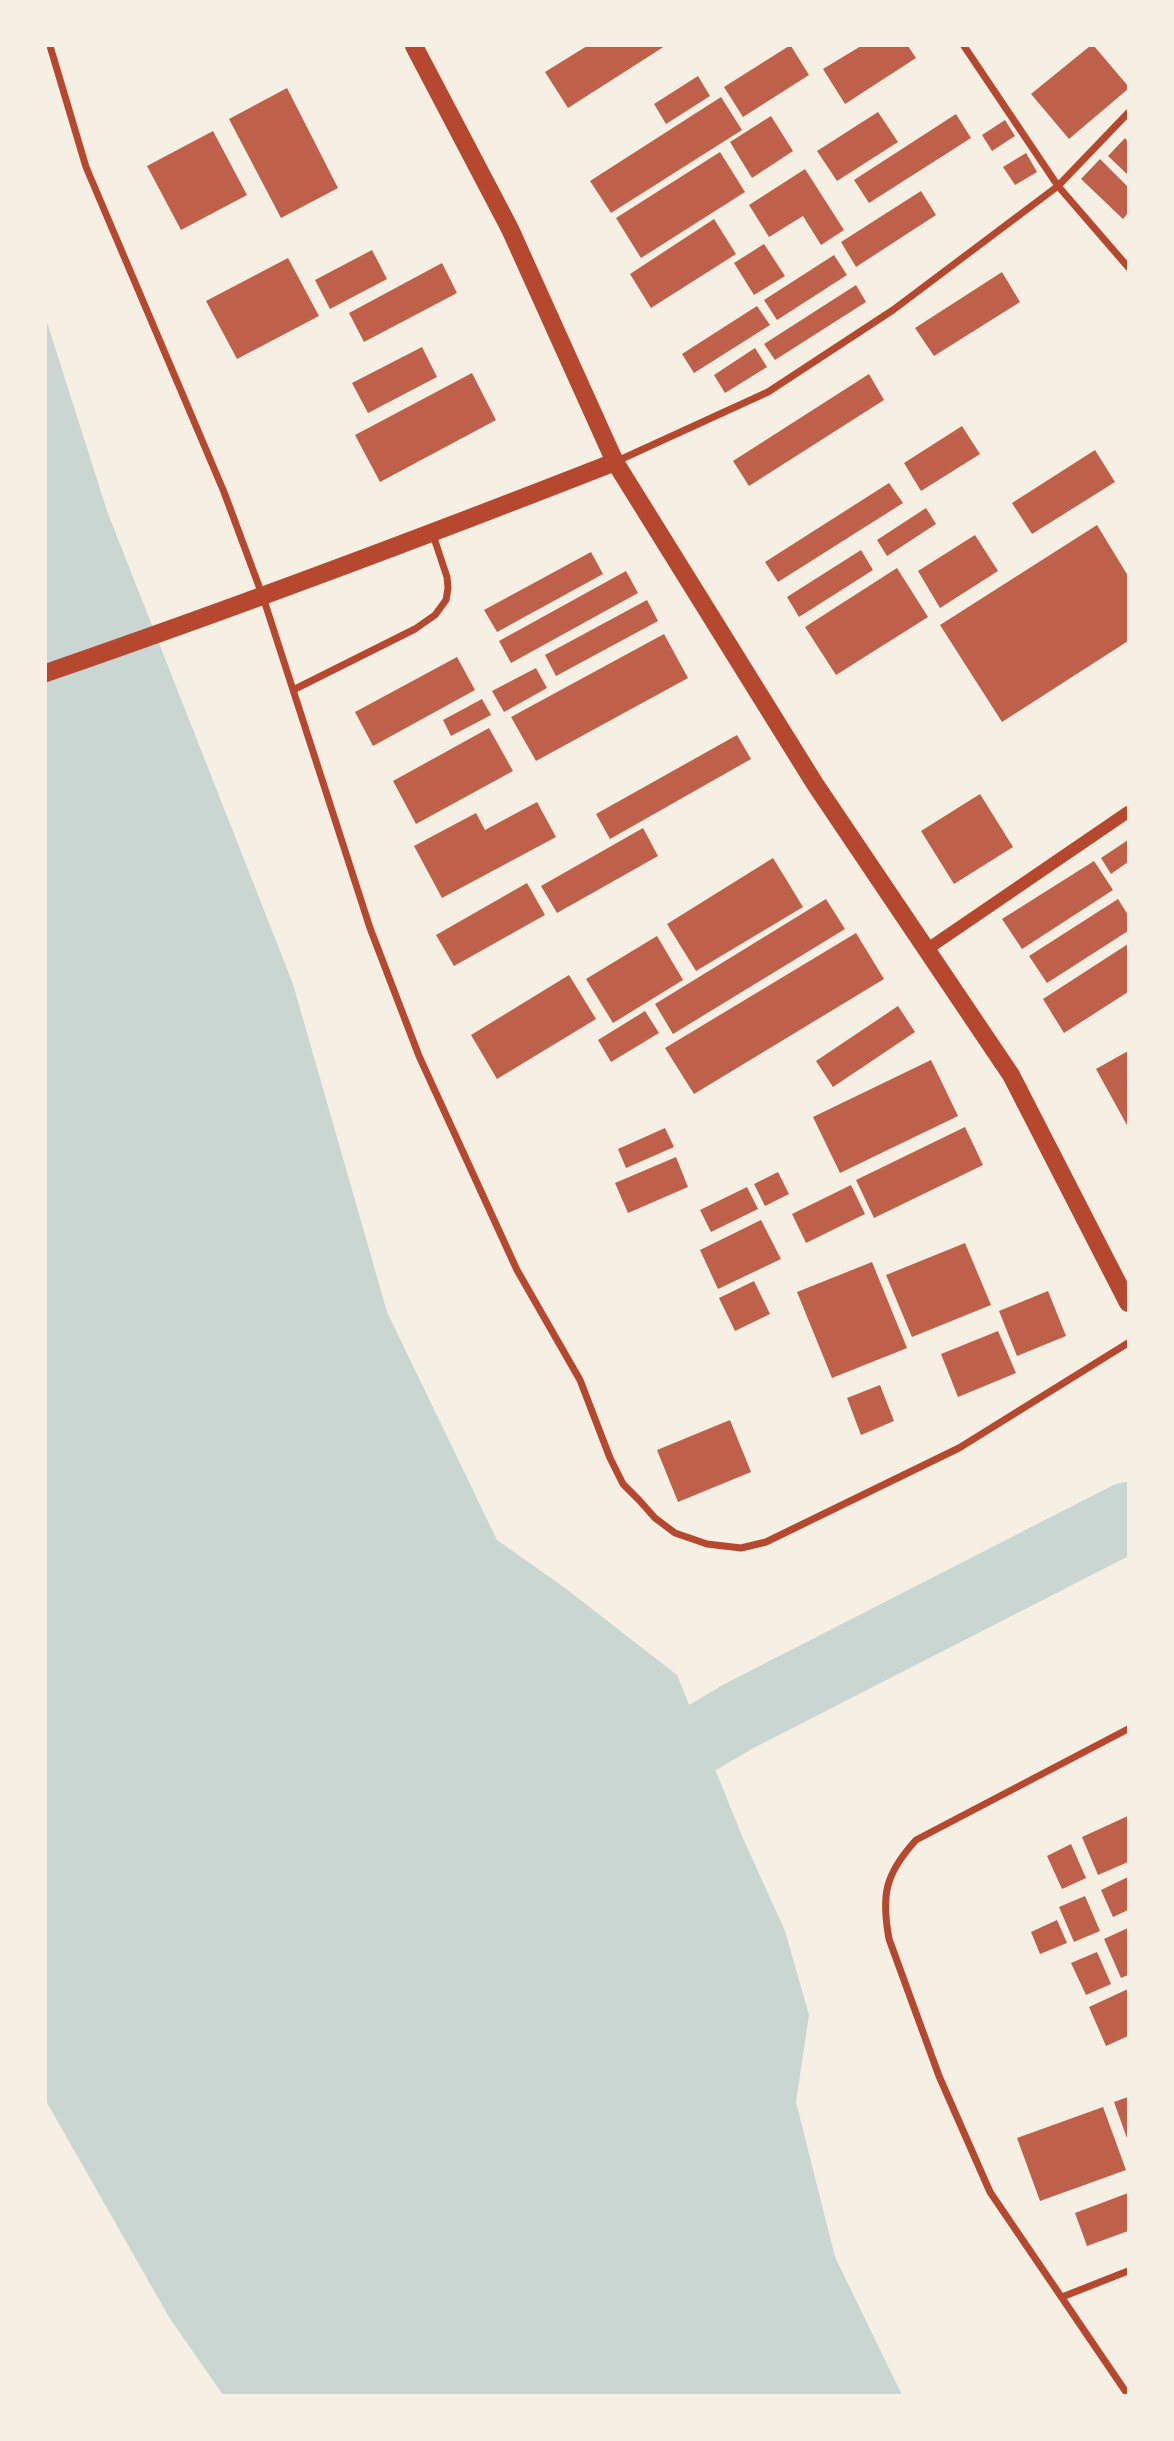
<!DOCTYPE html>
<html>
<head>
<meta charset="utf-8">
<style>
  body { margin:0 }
  #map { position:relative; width:1174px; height:2441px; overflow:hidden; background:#f6efe4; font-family:Overpass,sans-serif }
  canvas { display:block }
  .frame { position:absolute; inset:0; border:47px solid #f6efe4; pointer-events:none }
</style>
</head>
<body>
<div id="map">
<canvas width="1174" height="2441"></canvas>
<div class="frame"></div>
</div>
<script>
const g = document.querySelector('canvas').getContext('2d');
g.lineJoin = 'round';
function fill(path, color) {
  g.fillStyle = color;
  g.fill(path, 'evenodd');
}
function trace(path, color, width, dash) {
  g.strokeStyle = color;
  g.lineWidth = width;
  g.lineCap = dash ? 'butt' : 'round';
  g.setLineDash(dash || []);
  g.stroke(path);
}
fill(new Path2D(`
  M46,319L107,511L293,984L387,1312L497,1540L565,1588L677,1675L742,1836L785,1931L809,2015L796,2102L835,2257L902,2395H223L169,2317L46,2101Z`), '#c9d6d2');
trace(new Path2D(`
  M619,1787L739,1716L1128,1517`), '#c9d6d2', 70);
fill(new Path2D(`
  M587,46H665L568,108L545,72Z
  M789,46H791L809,75L743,117L724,87Z
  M861,46H908L916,58L845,104L823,69Z
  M1090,46H1094L1128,86V89L1069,139L1031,94Z
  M698,76L710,96L666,124L654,104Z
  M287,88L338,188L281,218L229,119Z
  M721,97L742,130L611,213L590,181Z
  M878,112L898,142L837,181L817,151Z
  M956,114L971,138L869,203L854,180Z
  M771,116L793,151L752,178L730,142Z
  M1005,120L1015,136L992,151L982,135Z
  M213,131L247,195L181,230L147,166Z
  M1125,138L1128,142V175L1108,156Z
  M720,152L745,192L641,258L616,218Z
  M1026,153L1037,172L1015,185L1003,167Z
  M1100,159L1128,187V213L1123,219L1081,179Z
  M805,169L844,230L821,245L803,216L769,237L749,205Z
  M921,191L936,215L856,267L841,242Z
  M714,219L736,254L651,308L630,274Z
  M764,244L785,276L754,295L734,263Z
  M372,250L387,279L330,309L315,280Z
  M834,255L847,275L777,320L764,300Z
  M288,258L319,316L237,359L206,301Z
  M442,263L457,293L364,342L349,313Z
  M1002,272L1020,302L934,356L915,328Z
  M856,285L866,302L775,360L764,344Z
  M757,306L770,325L694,373L682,354Z
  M422,347L437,377L368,413L352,383Z
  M755,348L767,367L725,393L714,375Z
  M472,373L496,420L380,482L355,435Z
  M869,374L884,400L749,486L733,461Z
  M962,426L980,454L921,491L904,463Z
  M1095,450L1115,482L1032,534L1012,503Z
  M889,483L903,503L778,582L765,562Z
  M926,508L936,524L887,556L877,540Z
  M1097,525L1128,576V641L1002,722L940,625Z
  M975,535L998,571L940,608L918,571Z
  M861,550L873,570L799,617L787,597Z
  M591,552L603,574L497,632L484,610Z
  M897,568L928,617L836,675L805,627Z
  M626,571L638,593L511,663L499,641Z
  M647,600L658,621L556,676L545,655Z
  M664,634L688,678L536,761L511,717Z
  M457,657L475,690L373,746L355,712Z
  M536,668L547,688L504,712L492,691Z
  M482,699L491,715L451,736L443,720Z
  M489,728L513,771L416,824L393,781Z
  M737,735L751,759L610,839L596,814Z
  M980,794L1013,847L954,884L921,831Z
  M537,802L556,837L442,898L414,846L476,813L485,830Z
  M643,828L658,856L557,913L541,886Z
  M1128,840V862L1111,874L1101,858Z
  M773,858L803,907L696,971L667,924Z
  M1094,861L1113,890L1022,949L1002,919Z
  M527,883L545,915L454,966L436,935Z
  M826,899L845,929L673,1034L655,1004Z
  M1118,899L1128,915V931L1047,983L1029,956Z
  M856,933L884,979L694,1094L665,1048Z
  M657,936L683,980L613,1023L586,979Z
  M1128,944V992L1064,1033L1043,999Z
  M569,975L596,1019L497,1079L471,1035Z
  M898,1006L915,1032L833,1087L816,1061Z
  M645,1011L659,1033L611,1062L598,1040Z
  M1128,1051V1127L1096,1069Z
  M931,1060L958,1116L840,1173L813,1117Z
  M965,1127L983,1165L874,1218L856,1180Z
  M665,1128L674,1147L626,1168L618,1149Z
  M676,1157L688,1187L628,1213L615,1183Z
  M778,1172L789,1194L765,1206L754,1184Z
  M851,1185L865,1214L806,1243L792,1214Z
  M747,1187L758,1209L711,1232L700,1210Z
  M761,1220L781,1259L718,1289L700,1250Z
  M965,1243L991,1305L912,1337L886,1275Z
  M872,1262L907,1348L832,1378L797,1292Z
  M754,1281L770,1314L735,1331L719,1298Z
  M1048,1291L1066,1336L1017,1356L999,1311Z
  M998,1331L1016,1373L958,1397L941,1354Z
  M880,1385L894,1421L861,1435L847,1398Z
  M730,1420L751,1472L678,1502L657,1450Z
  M1128,1816V1862L1098,1875L1082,1837Z
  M1071,1844L1086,1878L1062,1889L1047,1856Z
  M1128,1877V1910L1113,1917L1101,1890Z
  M1085,1896L1100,1931L1074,1942L1059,1907Z
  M1057,1920L1067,1943L1040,1954L1031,1932Z
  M1128,1928V1975L1121,1978L1104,1939Z
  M1097,1952L1111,1984L1086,1995L1071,1963Z
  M1128,1989V2036L1106,2046L1089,2007Z
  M1128,2097V2141L1114,2102Z
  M1103,2107L1126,2170L1040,2201L1017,2138Z
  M1128,2193V2231L1087,2246L1075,2213Z`), '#bf614a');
trace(new Path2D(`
  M50,46L86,167L224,492L263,597L370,928L419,1056L517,1270L580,1380L610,1458L623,1484L639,1500L655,1518L675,1533L707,1544L741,1548L766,1542L959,1448L1128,1343
  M964,46L1058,186L1128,267
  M615,462L768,392L893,310L1058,186L1128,113
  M293,690L415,629L435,615L446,600L448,588L447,577L433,535
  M1128,1729L916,1840C885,1874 881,1895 889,1939L939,2076L990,2192L1128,2395
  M1062,2297L1128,2271`), '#b5482f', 7);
trace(new Path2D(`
  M926,950L1128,812`), '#b5482f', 12);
trace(new Path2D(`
  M414,46L510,229L615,462L815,784L1011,1075L1128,1303
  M46,673C237,607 426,536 615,462`), '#b5482f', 18);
</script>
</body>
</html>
